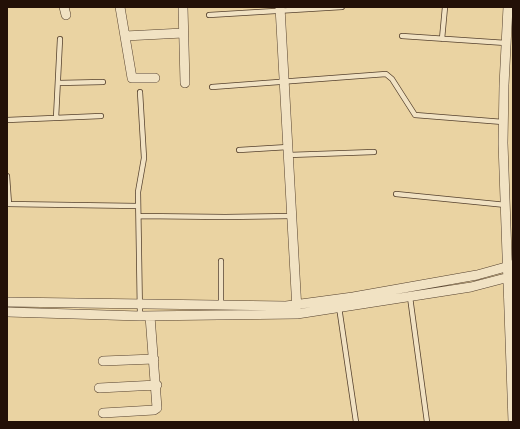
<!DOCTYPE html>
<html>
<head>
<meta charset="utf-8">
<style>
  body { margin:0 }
  #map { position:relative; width:520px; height:429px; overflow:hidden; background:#ead3a2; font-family:"IM FELL Great Primer",serif }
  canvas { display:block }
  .frame { position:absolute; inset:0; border:8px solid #231007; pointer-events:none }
</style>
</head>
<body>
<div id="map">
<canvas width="520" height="429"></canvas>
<div class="frame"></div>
</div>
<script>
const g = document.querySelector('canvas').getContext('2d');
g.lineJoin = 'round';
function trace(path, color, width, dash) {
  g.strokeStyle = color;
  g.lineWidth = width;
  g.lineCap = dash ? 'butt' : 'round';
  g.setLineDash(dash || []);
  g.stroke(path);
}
const service = new Path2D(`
  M209,15L342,7
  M402,36L506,43
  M442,39L445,7
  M58,83L103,82
  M212,87L386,74L392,79L415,115L503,122
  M140,92L144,158L138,192L140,316
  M56,118L60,39
  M7,120L101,116
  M239,150L288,147
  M289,155L374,152
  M7,176L9,204
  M396,194L506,205
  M7,204L138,206
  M139,216L225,217L292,216
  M221,261V305
  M410,297L427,422
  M339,307L356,422`);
const minor = new Path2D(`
  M64,7L66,15
  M120,7L132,78H155
  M183,7L185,83
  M280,7L297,310
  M508,7L504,85L503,143L513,422
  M125,36L183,33
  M7,302L286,306L353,297L477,275L513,265
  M7,312L140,316L297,314L471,287L513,276
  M103,361L154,359
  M99,388L157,385
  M103,413L154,410L157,408L150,316`);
trace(service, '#55412e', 6);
trace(minor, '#55412e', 10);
trace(service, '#f1e2c3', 4.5);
trace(minor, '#f1e2c3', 9);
</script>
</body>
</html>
